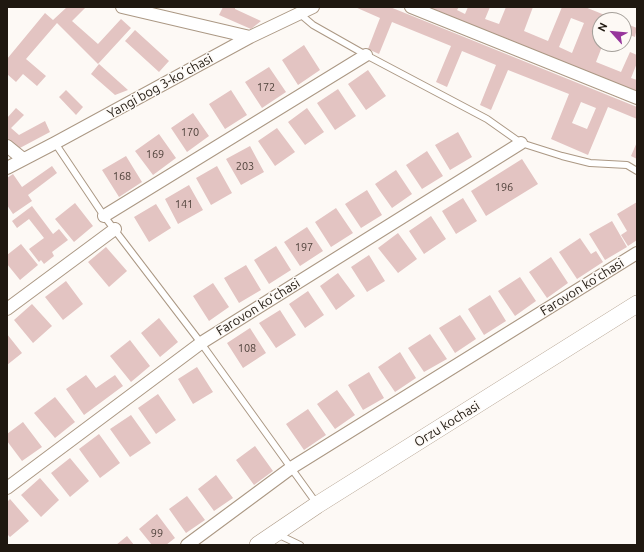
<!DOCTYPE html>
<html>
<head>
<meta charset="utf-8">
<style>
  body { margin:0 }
  #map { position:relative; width:644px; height:552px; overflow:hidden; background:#fdf9f5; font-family:Ubuntu,sans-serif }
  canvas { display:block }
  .frame { position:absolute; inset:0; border:8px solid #1f1810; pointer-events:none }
  .north { position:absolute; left:592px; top:12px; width:40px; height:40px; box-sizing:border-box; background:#fdf9f5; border:1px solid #a49f99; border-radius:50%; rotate:297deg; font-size:11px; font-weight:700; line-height:16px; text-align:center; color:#1f1810 }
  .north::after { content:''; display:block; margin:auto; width:14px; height:18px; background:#97359c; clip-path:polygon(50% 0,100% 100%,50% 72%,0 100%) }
</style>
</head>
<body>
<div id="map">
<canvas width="644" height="552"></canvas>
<div class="frame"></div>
<div class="north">N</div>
</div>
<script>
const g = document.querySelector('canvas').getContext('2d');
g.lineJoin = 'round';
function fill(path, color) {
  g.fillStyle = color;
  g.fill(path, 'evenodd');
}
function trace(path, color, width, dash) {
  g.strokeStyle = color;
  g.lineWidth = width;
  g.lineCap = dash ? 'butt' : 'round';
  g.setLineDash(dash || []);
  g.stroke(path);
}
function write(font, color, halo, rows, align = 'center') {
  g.font = font + ' Ubuntu,sans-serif';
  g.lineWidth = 3;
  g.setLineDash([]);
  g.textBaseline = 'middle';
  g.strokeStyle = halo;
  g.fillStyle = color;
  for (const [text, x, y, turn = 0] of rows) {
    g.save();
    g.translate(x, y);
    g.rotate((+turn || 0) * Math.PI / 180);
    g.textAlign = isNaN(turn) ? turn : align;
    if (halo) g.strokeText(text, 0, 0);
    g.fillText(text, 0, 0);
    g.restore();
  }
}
fill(new Path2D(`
  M67,7H86L72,21L98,44L121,19L131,28L98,64L57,23L26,59L46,76L37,86L23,74L16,82L7,74V59L45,13L53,20Z
  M223,7H235V9L261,21L251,29L219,15Z
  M355,7H390L637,107V119L608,107L588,155L551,139L569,94L508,70L491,110L480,105L496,65L462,51L447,87L436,82L451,46L392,22L379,54L368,49L380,18ZM581,102L596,108L587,129L572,123Z
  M417,7H459L457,10L465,14L468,7H490L485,19L499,24L506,7H533L524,31L548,41L562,7H585L617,20H600V44H603L596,62L621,72L630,52L637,55V63L631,78L637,80V93ZM571,18L584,23L572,53L559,47Z
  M624,23L637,28L635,37L624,33Z
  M135,30L169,61L159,72L125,41Z
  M304,45L320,70L298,85L282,60Z
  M99,64L128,90L115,95L91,74Z
  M269,67L286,92L262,108L245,82Z
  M368,70L386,96L366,110L348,84Z
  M338,89L356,116L335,130L317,103Z
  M66,90L83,107L76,115L59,97Z
  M231,90L247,115L225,129L209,104Z
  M16,108L24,115L11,128L19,135L45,121L50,132L18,149L7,139V118Z
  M307,108L324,132L305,145L288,122Z
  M193,113L209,136L187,152L171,128Z
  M277,128L295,152L275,166L258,141Z
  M458,132L472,157L450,170L435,145Z
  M159,134L176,158L153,175L135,151Z
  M637,142V159L631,156Z
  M250,146L264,172L241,185L226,159Z
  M427,151L443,176L422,189L406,165Z
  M126,156L142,182L119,197L102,170Z
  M522,159L538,184L486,216L471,191Z
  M52,166L57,173L28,195L32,201L13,214L7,205V178L13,174L22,187Z
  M217,166L232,193L211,205L196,178Z
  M396,170L412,194L392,208L375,184Z
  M189,185L203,210L178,224L165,199Z
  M367,190L382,215L361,228L345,204Z
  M463,198L477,221L456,234L442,211Z
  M637,202V240L628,246L621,235L627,231L617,214Z
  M75,203L93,226L74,242L55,219Z
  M156,204L171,228L149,242L134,217Z
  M32,206L53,234L59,229L68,240L52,252L54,256L44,264L41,260L39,262L29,249L44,238L29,219L17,228L12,221Z
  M336,208L353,233L331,247L315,222Z
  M431,216L446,239L424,254L409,231Z
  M612,221L627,247L605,260L589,234Z
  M307,227L323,251L300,266L284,242Z
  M398,233L417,259L398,273L378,248Z
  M580,238L591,254L596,251L603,262L577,279L559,252Z
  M21,244L38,265L20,280L7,264V255Z
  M276,246L291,270L269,284L254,260Z
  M106,247L127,271L109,287L88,262Z
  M369,255L385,281L367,292L351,267Z
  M551,257L568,283L547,298L529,272Z
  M246,265L261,290L239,303L224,278Z
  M338,273L355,296L336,310L320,286Z
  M520,277L536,301L515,316L498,291Z
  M66,281L83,304L63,320L45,297Z
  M213,283L229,307L209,321L193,296Z
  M308,291L324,315L305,328L289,304Z
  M490,295L506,321L484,335L468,309Z
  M32,304L52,326L33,343L14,320Z
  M280,310L296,335L276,348L259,323Z
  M460,315L476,339L455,353L439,328Z
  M159,318L178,342L160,357L141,333Z
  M250,328L266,353L243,368L227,343Z
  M7,334L22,353L7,365Z
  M430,334L447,359L424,372L408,348Z
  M130,340L150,366L131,382L110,356Z
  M400,352L416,378L395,392L378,367Z
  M197,367L213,392L193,404L178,379Z
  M369,372L384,398L363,410L348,385Z
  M86,375L96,388L115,375L123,386L84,415L66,389Z
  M337,390L355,415L335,429L317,404Z
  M158,394L176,420L156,434L138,408Z
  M55,397L75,422L55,438L34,413Z
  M308,409L326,435L304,450L286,424Z
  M131,415L151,443L130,457L110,429Z
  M23,422L42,447L22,461L7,441V434Z
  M99,434L120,463L100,478L79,449Z
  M255,446L273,471L254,485L236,460Z
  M70,458L89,481L70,497L51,473Z
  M216,475L233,498L214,511L198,489Z
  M40,478L59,500L41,517L21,495Z
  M187,496L205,520L186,533L169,509Z
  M10,499L29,521L10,537L7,534V502Z
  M157,514L175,538L166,545H152L139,529Z
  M127,536L134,545H116Z`), '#e3c4c2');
const lane = new Path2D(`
  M300,14L313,25L366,55L487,119L521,143L562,156L590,163L627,165L637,171
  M55,143L104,216L201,343L317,504
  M277,534L300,545`);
const street = new Path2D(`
  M122,7L250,37
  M411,7L637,98
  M7,146L23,159
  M7,168L55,143L250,37L313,7
  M104,216L366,55
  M7,309L115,229
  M7,488L201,343L521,143
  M187,545L291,468L637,253`);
const secondary = new Path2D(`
  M258,545L317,505L637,304`);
trace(lane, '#ab9884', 8);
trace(street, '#ab9884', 14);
trace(secondary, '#ab9884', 18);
trace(lane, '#fff', 6);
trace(street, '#fff', 12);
trace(secondary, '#fff', 17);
write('11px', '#50433c', null, [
  ["172",266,87],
  ["170",190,132],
  ["169",155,154],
  ["203",245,166],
  ["168",122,176],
  ["196",504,187],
  ["141",184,204],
  ["197",304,247],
  ["108",247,348],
  ["99",157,533]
]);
write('13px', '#1f1810', '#fdf9f5', [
  ["Yangi bog 3-koʼchasi",160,86,-29],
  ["Farovon koʻchasi",582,287,-32],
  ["Farovon koʻchasi",258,307,-32],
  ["Orzu kochasi",447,424,-32]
]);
</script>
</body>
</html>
